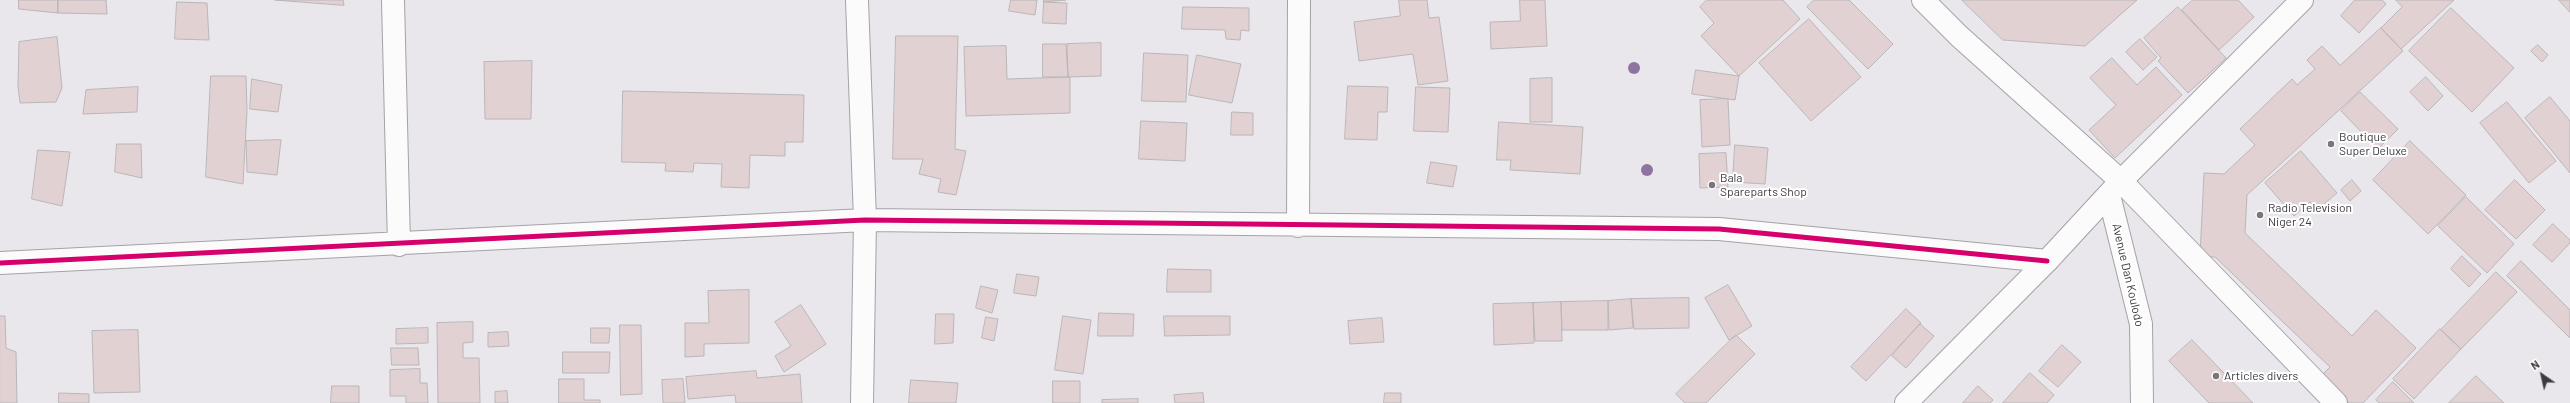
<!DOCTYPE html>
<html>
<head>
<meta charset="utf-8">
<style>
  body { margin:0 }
  #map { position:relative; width:2570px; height:403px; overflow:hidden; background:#e9e6ec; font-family:Barlow,sans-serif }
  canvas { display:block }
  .north { position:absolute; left:2522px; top:355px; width:40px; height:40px; -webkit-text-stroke:3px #fff; paint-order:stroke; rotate:326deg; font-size:11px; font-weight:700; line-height:16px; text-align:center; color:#3d3b3f }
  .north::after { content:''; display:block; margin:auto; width:14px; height:18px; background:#3d3b3f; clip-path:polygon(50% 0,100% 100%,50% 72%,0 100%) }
</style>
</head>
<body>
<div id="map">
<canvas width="2570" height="403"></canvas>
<div class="north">N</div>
</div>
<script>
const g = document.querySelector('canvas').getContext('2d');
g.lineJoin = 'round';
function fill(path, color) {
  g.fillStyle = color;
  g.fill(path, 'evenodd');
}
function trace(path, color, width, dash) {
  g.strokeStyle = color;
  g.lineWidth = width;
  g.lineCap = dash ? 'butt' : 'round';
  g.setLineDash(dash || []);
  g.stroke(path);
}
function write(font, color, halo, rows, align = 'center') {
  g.font = font + ' Barlow,sans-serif';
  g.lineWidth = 4;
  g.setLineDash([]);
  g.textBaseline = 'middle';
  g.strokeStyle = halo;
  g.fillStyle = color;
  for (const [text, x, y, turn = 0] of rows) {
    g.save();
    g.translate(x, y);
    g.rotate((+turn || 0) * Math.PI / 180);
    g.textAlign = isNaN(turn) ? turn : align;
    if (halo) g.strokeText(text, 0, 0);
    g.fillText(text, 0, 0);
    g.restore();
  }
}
const building = new Path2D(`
  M19,0H58V13L19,9Z
  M58,0H106L107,14L58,13Z
  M275,0H343L344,5Z
  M1011,0H1037L1035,15L1009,11Z
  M1044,0H1066L1044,2Z
  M1399,0H1427L1429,18L1439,17L1448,81L1418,85L1413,54L1359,61L1354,22L1400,16Z
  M1520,0H1545L1547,46L1491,49L1490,22L1520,21Z
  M1707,0H1783L1800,19L1739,76L1701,36L1714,23L1700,7Z
  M1814,0H1849L1893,44L1868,69L1807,7Z
  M1962,0H2137L2085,46L2003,40Z
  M2193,0H2238L2254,17L2219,50L2182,10Z
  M2355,0H2382L2386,4L2359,33L2341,16Z
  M2396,0H2454L2401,49L2381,28L2402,7Z
  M2559,0H2570V12Z
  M177,2L207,3L209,40L175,39Z
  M1044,2L1067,3L1066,24L1043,23Z
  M1183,7L1249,8V31L1241,30L1240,40L1226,39L1225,30L1182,29Z
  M2178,7L2226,58L2188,93L2158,61L2161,58L2144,38Z
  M2451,8L2514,68L2472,112L2409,51Z
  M1809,19L1861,77L1811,121L1759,63Z
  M2381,28L2403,51L2247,195L2245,233L2352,336L2376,310L2416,348L2363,403H2349L2321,376L2330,367L2215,257L2200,256L2204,173L2224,174L2255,145L2240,129L2292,79L2297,85L2315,69L2307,60L2322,46L2340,65Z
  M896,36H958L955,149L966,151L956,195L938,192L941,179L919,174L923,159H893Z
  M57,37L62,88L56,102L20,103L18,86L19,42Z
  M2140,39L2157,57L2143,70L2126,52Z
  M1101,43V76L1068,77L1067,44Z
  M1043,44H1066L1068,77H1043Z
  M2538,45L2548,55L2542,62L2531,51Z
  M1006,46L1007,79L1070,77V113L966,116L964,47Z
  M1144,53L1188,55L1186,102L1142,101Z
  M1197,55L1241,64L1232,103L1189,95Z
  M2112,58L2137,85L2156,67L2182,95L2115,158L2089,130L2116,105L2090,78Z
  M532,61L531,119H485L484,62Z
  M1696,70L1739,76L1735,100L1692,94Z
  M211,76H246L247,111L243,184L206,177Z
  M2426,77L2443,96L2428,111L2410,92Z
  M1552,78V122H1530V79Z
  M252,79L282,85L278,112L250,109Z
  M1348,86L1388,87L1387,112H1378L1377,140L1345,139Z
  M138,87L137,112L83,114L86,90Z
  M1416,87L1450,88L1448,132L1414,131Z
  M623,91L804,95L803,142H785V156L750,155L749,188L721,187L722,164L694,163L693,172L665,171L666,163L622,162Z
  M2360,92L2398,129L2378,149L2341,111Z
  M2550,97L2570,121V173L2525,118Z
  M1728,99L1730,145L1702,147L1700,100Z
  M2507,102L2556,161L2529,183L2480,123Z
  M1232,112L1253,113V135H1231Z
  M1141,121L1187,123L1185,161L1139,159Z
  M1499,122L1583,127L1580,174L1510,170L1511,160H1497Z
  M281,140L277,175L247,172L246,141Z
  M2410,141L2466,195L2428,234L2373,180Z
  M117,144H141L142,178L115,172Z
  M1735,145L1768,148L1765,184L1733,182Z
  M38,150L70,152L62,206L32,199Z
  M2301,151L2337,193L2317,210L2310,202L2294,216L2265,183Z
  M1726,153L1728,187L1700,188L1699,154Z
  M1431,162L1457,166L1453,187L1427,183Z
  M2352,180L2361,191L2350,201L2341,190Z
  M2515,180L2545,210L2516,239L2485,210Z
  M2466,197L2514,244L2487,273L2438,226Z
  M2553,224L2570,240V243L2552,262L2533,245Z
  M2462,256L2481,274L2469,287L2451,269Z
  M2521,261L2570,310V338L2507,276Z
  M1168,269L1211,270V292H1167Z
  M2496,272L2517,292L2461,349L2441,330Z
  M1017,274L1039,277L1036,296L1014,293Z
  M1728,285L1752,326L1729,340L1705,298Z
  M981,286L998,290L992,313L976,308Z
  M749,290V343L704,344V356L685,357V323H709L708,291Z
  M1689,298V328L1634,329L1631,299Z
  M1631,299L1633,328L1609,330L1608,301Z
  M1608,301V330H1562L1561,302Z
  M1561,302L1562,341H1535L1533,303Z
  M1533,303L1534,343L1494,345L1493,304Z
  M801,305L826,344L784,372L775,356L791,346L775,322Z
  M1906,309L1921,323L1866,381L1851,367Z
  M1099,313L1134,314L1133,336H1098Z
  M936,314H954L953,343L935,344Z
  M0,316H5L6,348L16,352L17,403H0Z
  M1063,316L1091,320L1083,374L1055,370Z
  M1164,316H1230V335L1165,336Z
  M986,317L998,319L994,341L982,338Z
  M1382,318L1384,342L1350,344L1348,321Z
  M473,322V342L463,343V358H479L480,403H438L437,323Z
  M1920,324L1934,336L1906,368L1892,356Z
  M620,325H641L642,394L621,395Z
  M428,328V343L396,344V329Z
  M591,328H610L609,343H591Z
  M2440,329L2461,349L2414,399L2393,379Z
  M138,330L140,392L94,393L92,331Z
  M508,332L509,346L488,347V333Z
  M1736,335L1755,354L1706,403H1685L1676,394Z
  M2192,340L2253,403H2209L2169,361Z
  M2062,345L2081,362L2058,387L2039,371Z
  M391,348H418L419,365H392Z
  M563,352H610L609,373H563Z
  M420,369V383H427L428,403H406V396H390V370Z
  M756,371L757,378L800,374L802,403H736L735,395L688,399L686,377Z
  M2030,373L2054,395L2047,403H2003Z
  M2476,376L2504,403H2449Z
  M559,379H584V400H600V403H559Z
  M683,379L685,403H663L662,380Z
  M911,380L958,383L956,403H909Z
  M1053,381H1080V403H1053Z
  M2393,382L2414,403H2379L2376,400Z
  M332,386H359V403H331Z
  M1978,386L1993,400L1990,403H1963Z
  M507,391L508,403H495V392Z
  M59,393L89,394V403H59Z
  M1203,393L1204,403H1175L1174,395Z
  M1385,393H1401V403H1384Z
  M1138,399V403H1102V400Z`);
fill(building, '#e2d1d3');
trace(building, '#bab6b8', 1);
const minor = new Path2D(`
  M393,0L399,245
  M857,0L865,220L862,403
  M1923,0L1959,36L2121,181L2336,403
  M1298,226L1299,0
  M0,263L865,220L1719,229L2047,261`);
const tertiary = new Path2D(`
  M2109,195L2141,324L2142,403
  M1906,403L2047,261L2121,181L2302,0`);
trace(minor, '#a4a2a6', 24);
trace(tertiary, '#a4a2a6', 24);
trace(minor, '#fcfbfc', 22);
trace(tertiary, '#fcfbfc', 22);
trace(new Path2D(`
  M0,263L865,220L1719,229L2047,261`), '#d6006c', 5);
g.fillStyle = '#8e75a0';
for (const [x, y] of [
  [1634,68],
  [1647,170]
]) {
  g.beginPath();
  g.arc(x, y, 6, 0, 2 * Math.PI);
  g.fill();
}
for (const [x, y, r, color] of [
  [2331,144,4,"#79777c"],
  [1712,185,4,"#79777c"],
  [2260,215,4,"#79777c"],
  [2216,376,4,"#79777c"]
]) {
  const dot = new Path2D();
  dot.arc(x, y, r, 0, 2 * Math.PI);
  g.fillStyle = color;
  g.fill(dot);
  trace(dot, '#fff', 1.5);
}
write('12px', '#3d3b3f', '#fff', [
  ["Boutique",2339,137],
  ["Super Deluxe",2339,151],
  ["Bala",1720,178],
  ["Spareparts Shop",1720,192],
  ["Radio Television",2268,208],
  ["Niger 24",2268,222],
  ["Articles divers",2224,376]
], 'left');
write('12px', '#3d3b3f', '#fff', [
  ["Avenue Dan Koulodo",2128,275,77]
]);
</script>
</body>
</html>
